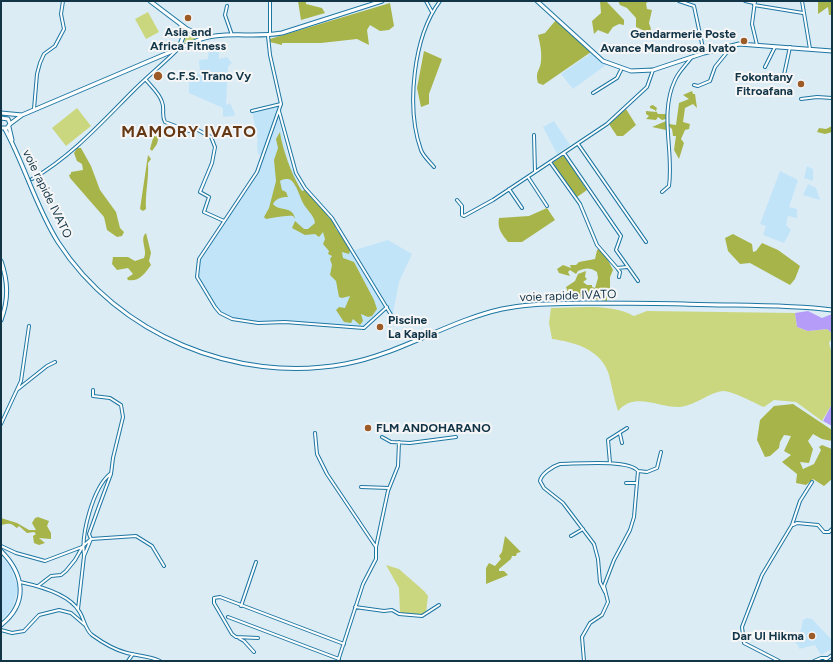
<!DOCTYPE html>
<html>
<head>
<meta charset="utf-8">
<style>
  body { margin:0 }
  #map { position:relative; width:833px; height:662px; overflow:hidden; background:#dcecf5; font-family:Figtree,sans-serif }
  canvas { display:block }
  .frame { position:absolute; inset:0; border:2px solid #113447; pointer-events:none }
</style>
</head>
<body>
<div id="map">
<canvas width="833" height="662"></canvas>
<div class="frame"></div>
</div>
<script>
const g = document.querySelector('canvas').getContext('2d');
g.lineJoin = 'round';
function fill(path, color) {
  g.fillStyle = color;
  g.fill(path, 'evenodd');
}
function trace(path, color, width, dash) {
  g.strokeStyle = color;
  g.lineWidth = width;
  g.lineCap = dash ? 'butt' : 'round';
  g.setLineDash(dash || []);
  g.stroke(path);
}
function write(font, color, halo, rows, align = 'center') {
  g.font = font + ' Figtree,sans-serif';
  g.lineWidth = 4;
  g.setLineDash([]);
  g.textBaseline = 'middle';
  g.strokeStyle = halo;
  g.fillStyle = color;
  for (const [text, x, y, turn = 0] of rows) {
    g.save();
    g.translate(x, y);
    g.rotate((+turn || 0) * Math.PI / 180);
    g.textAlign = isNaN(turn) ? turn : align;
    if (halo) g.strokeText(text, 0, 0);
    g.fillText(text, 0, 0);
    g.restore();
  }
}
fill(new Path2D(`
  M219,46V59L227,57L232,63L228,66L226,105L230,103L235,114L234,116L223,117V108L189,93V78L200,73L199,60L208,59L209,48Z
  M591,53L606,65L573,89L561,74Z
  M278,106L276,116L278,117L289,162L299,185L348,252L388,240L412,254L399,282L393,313L391,314L386,307L365,327L258,322L232,319L221,312L216,306L198,277L200,260L203,254L255,178L260,167L263,155L262,154L258,155L257,143L258,140L252,112Z
  M554,121L570,145L557,154L543,127Z
  M807,166L813,169V181L804,178Z
  M780,171L798,180L789,207L797,209V218L788,216L786,225L791,230L784,243L763,235L766,226L760,224Z
  M808,184L816,188L820,200L803,195Z
  M1,556L11,568L18,588L13,607L1,621Z
  M807,618L812,619L832,640V649L821,655L815,645L799,649L798,645L792,640L801,630L803,620Z`), '#c2e4f9');
fill(new Path2D(`
  M148,12L159,32L146,39L135,19Z
  M186,31L198,38L184,43Z
  M77,108L91,126L66,146L52,128Z
  M551,308C577,308 611,303 634,316L647,311L795,313L797,327L808,331L827,329L832,333V338L829,343L832,354V404L822,421L796,402L774,400L764,407C754,403 733,391 723,391C709,392 697,405 680,407C659,408 635,391 618,411C614,399 612,387 609,375C602,350 575,342 552,339L549,323Z
  M386,565L399,569L424,591L428,596L426,613L422,615L400,613L399,588Z`), '#cad77f');
fill(new Path2D(`
  M298,1H306V4L322,8L325,13L301,20Z
  M600,1H606L624,20V25L619,24L613,27L608,34L598,30L594,34L592,21L601,13Z
  M618,1H650L646,3L647,9L652,10L649,23L651,29L649,33L636,27V18L627,8L620,5Z
  M818,1H832V15H829L828,7L818,14Z
  M390,3L394,26L389,30L380,31L370,25L367,30L369,45L357,39L321,43H282V45L270,42V39Z
  M556,20L591,52L543,85L538,83C535,70 540,72 541,61C542,52 540,44 538,35L545,33Z
  M424,51L442,59L429,94V104L421,107L417,88Z
  M692,91L693,94H695L697,108L693,104L685,108L683,122L690,124L689,129L685,130L681,139L684,143L679,159L674,150L676,136H673L672,129L669,126V124L676,125L679,103L689,99L683,95Z
  M653,105L657,108L656,111L658,114H666V119L662,120L658,117L656,120L646,119L649,116L646,114V111L656,112L655,110L650,108V106Z
  M626,109L636,125L623,136H617L609,124Z
  M666,121V130L652,127Z
  M832,126V132L825,134L817,132L819,128L826,129Z
  M158,129L160,131L157,144L152,151L150,149L155,131Z
  M280,132C282,148 292,176 302,191L305,190L325,210L328,217L333,219L336,229L348,244L350,251L349,254L342,252L343,258L354,262L374,300L377,309L372,316L368,317L361,314L363,321L360,325L353,319L351,323L344,322L336,310L339,307L345,308L350,296L342,298L339,297L336,281L330,275L332,265L330,259L332,256L328,254L329,251L323,244L325,239L323,232L319,237L315,234L305,235L292,228L295,221L304,229H308L315,223C314,214 305,209 302,201C299,194 297,187 292,181C289,178 283,179 280,181L282,190L286,192L288,197C282,197 276,198 273,204C279,212 293,205 295,219L293,216C285,215 274,218 266,219L264,217L269,208L276,181L274,160L278,148L276,139Z
  M77,148H81L91,166L100,190L116,212L120,228L124,232L122,236L117,237L107,230L104,217L70,178L69,175L71,174V172L83,170L82,164L77,161L74,153Z
  M148,155L151,159L148,163C149,179 145,193 146,209L143,211L140,209Z
  M564,155L587,190L577,197L552,163Z
  M547,208L555,220L522,242H508C502,234 497,229 499,218L529,216Z
  M146,233L151,253L149,261L151,265C145,273 140,282 128,280L127,278L133,274L128,268L117,270L112,264L113,257H128L135,261L144,258C148,250 139,239 146,233Z
  M733,234L752,244L753,252L756,251L762,243L778,250L800,266L795,279L790,285L750,263L740,264L728,251L725,238Z
  M599,249L605,254L613,270L610,277V292L606,290L602,292L607,296V301L569,295L566,287L575,281L578,274L586,271L585,277L587,279L583,282L587,285H592V287L595,288L598,278L597,272C590,267 585,268 578,271L576,274L570,270L568,272L570,276L559,273L557,269L563,265L571,268L570,265H576L579,262L595,259L597,250Z
  M793,404L832,430V441L822,439L813,434L808,441L813,449L809,463L800,462L803,469L814,464L821,450L819,447L822,445L832,449V479L824,486L813,479L806,485L796,483L797,474L782,462L791,455L784,451L791,436L784,435L780,442L779,448L770,456L765,457L757,440L760,420L774,406Z
  M38,517L49,521L47,526L51,533V539L39,538L45,543L39,545L34,543L33,536L36,534L34,532L27,533L19,526L17,528C10,523 11,523 1,525V526V518L17,523L29,530H36L32,523L35,518Z
  M505,536L521,552L517,553L516,556H512L511,559L499,569V571H504L508,575L486,584V568L489,563L495,566L501,559L499,556L502,552Z`), '#a7b449');
fill(new Path2D(`
  M808,311L822,318L832,314V333L827,329L808,331L797,327L795,313Z
  M832,404V426L823,421Z`), '#b69cf9');
const street = new Path2D(`
  M270,1V34
  M426,1L432,12
  M679,1L694,6L704,53
  M745,1L754,3
  M755,1L752,24L757,45
  M802,1L810,49
  M754,5L803,13
  M227,6L225,15L232,35
  M268,36L270,55L281,104L257,172L199,259L197,277L215,307L220,313L232,319L258,323L285,322L364,328L387,307
  M765,67L775,47
  M784,75L790,47
  M146,80C151,86 160,94 162,102C165,109 161,115 165,122L189,131
  M694,85L698,86L710,81L715,67L732,46
  M593,93L617,78L621,70
  M801,99L817,97L832,98
  M34,109L37,74L40,63L44,54L55,46L64,29L61,14L63,1
  M252,111L281,104
  M279,111L296,173L305,188L332,218L393,318
  M194,128L211,137L215,147L212,163L200,192L209,197L204,212L224,221
  M534,135L535,172
  M578,144L646,242
  M564,153L621,236L616,250L638,281
  M550,162L580,204L597,245L617,268L620,272L619,277
  M434,167C430,162 423,156 421,150C406,108 413,37 440,1
  M528,177L547,206
  M32,179C72,156 102,122 134,90C148,76 163,64 177,50
  M509,189L522,208
  M662,192L669,186C674,151 659,114 675,80C679,71 686,65 691,58
  M457,200L462,206V215L464,216L493,200L607,124L647,87L653,70
  M617,268L627,267
  M18,389L47,366L55,362
  M1,424L21,381L29,326
  M315,433L317,454L327,474L376,547
  M620,434L622,443
  M382,437L391,442L410,443L456,437
  M610,463L608,440L627,428
  M638,471L647,472L657,468L661,452
  M626,483H637
  M361,487L389,488
  M793,525L797,523L818,525L824,532H829L832,529
  M571,536L583,529
  M1,546L16,553L45,561L82,547
  M84,555C81,534 93,488 110,474
  M20,582C39,586 69,594 79,611C84,618 85,630 92,635C103,643 115,650 127,653C138,656 149,656 160,661
  M38,586L51,576L61,575L66,571L75,560L83,546L91,539L136,536L152,546L164,566
  M241,606L256,562
  M355,607L384,611L392,610L399,614L422,616L439,605
  M78,609L84,556L91,539L89,534L98,509L111,474L113,458L123,417L121,405L110,398L93,396V390
  M228,617L339,659
  M1,630L12,633L24,631L39,615L59,610L71,613L85,625
  M237,637L244,641L254,652
  M258,638L236,637L232,634L214,603V598L220,597L344,644
  M128,661L133,654
  M338,661L363,584L376,559V547L388,491L398,466L399,442
  M584,661L582,637L590,623L602,615L608,602L604,586L614,560L630,530L634,517L638,471C628,459 576,464 560,464C553,466 541,474 540,481L544,488L563,503L594,544L598,559L600,582L605,592
  M779,661L744,643L742,627L762,575L792,525L800,501L812,482
  M814,661L821,658H828
  M824,661L832,655`);
const secondary = new Path2D(`
  M150,1L187,29L206,37
  M537,1L603,61L631,71L653,70L704,53L739,44L832,51
  M179,47L183,37L181,26
  M1,113L22,115
  M1,118L8,119L10,124L7,128H1
  M10,124L22,115L201,39C226,31 256,38 282,33L382,1
  M9,127L12,140
  M5,129C25,166 36,207 58,242C118,335 236,384 345,364C400,354 448,321 502,309C529,303 556,304 583,303C617,303 650,303 684,304C733,306 783,304 832,310
  M1,261C8,281 9,299 1,320
  M1,551C24,574 29,603 1,625`);
trace(street, '#1c76a2', 4);
trace(secondary, '#1c76a2', 5);
trace(street, '#fff', 2);
trace(secondary, '#fff', 3);
for (const [x, y, r, color] of [
  [188,18,4,"#9c5a26"],
  [744,41,4,"#9c5a26"],
  [158,76,5,"#9c5a26"],
  [801,84,4,"#9c5a26"],
  [380,327,4,"#9c5a26"],
  [368,428,4,"#9c5a26"],
  [812,636,4,"#9c5a26"]
]) {
  const dot = new Path2D();
  dot.arc(x, y, r, 0, 2 * Math.PI);
  g.fillStyle = color;
  g.fill(dot);
  trace(dot, '#f6f6f6', 1.5);
}
write('bold 12px', '#113447', '#f6f6f6', [
  ["Asia and",188,32,"center"],
  ["Africa Fitness",188,46,"center"],
  ["Gendarmerie Poste",736,34],
  ["Avance Mandrosoa Ivato",736,48],
  ["C.F.S. Trano Vy",167,76,"left"],
  ["Fokontany",793,77],
  ["Fitroafana",793,91],
  ["Piscine",388,320,"left"],
  ["La Kapila",388,334,"left"],
  ["FLM ANDOHARANO",376,428,"left"],
  ["Dar Ul Hikma",804,636]
], 'right');
write('12px', '#113447', '#f6f6f6', [
  ["voie rapide IVATO",47,194,64],
  ["voie rapide IVATO",568,296,-2]
]);
g.letterSpacing = '1px';
write('bold 16px', '#653915', '#f6f6f6', [
  ["MAMORY IVATO",189,132]
]);
g.letterSpacing = '0px';
</script>
</body>
</html>
